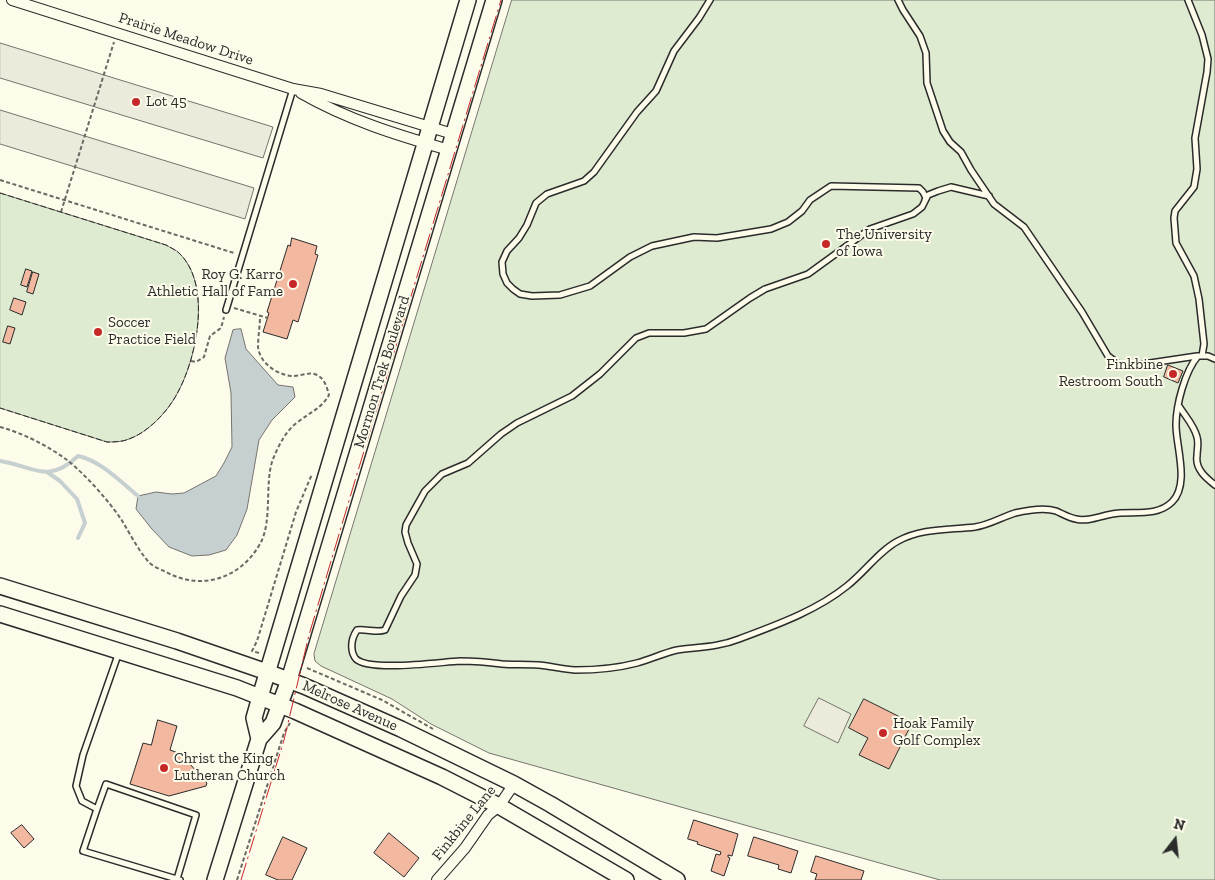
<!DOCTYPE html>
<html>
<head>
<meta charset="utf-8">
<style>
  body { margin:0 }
  #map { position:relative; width:1215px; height:880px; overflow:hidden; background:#fdfbea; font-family:"Zilla Slab",serif }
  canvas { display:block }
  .north { position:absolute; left:1150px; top:815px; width:50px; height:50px; -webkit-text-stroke:4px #fdfbea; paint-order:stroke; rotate:16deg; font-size:14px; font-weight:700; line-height:20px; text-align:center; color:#2b2b2b }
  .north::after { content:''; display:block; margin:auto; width:18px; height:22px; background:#2b2b2b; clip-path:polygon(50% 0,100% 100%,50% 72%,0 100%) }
</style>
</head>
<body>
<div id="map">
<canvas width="1215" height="880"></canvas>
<div class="north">N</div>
</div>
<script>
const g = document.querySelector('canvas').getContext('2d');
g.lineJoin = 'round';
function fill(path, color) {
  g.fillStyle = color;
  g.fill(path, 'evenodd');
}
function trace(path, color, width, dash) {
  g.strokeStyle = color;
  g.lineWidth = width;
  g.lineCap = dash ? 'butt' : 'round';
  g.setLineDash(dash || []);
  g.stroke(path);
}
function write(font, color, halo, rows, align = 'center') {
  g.font = font + ' "Zilla Slab",serif';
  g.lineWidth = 4;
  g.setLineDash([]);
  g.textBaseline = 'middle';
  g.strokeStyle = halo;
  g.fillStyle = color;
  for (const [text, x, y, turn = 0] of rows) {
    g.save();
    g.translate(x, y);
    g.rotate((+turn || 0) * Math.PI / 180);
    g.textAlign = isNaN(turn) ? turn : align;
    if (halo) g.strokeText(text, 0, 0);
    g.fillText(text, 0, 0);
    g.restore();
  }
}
const green = new Path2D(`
  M512,0H1215V880H940L489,753L431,724L392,699L321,666L315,661L314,654Z
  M0,193L166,245C171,248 176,250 179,253C212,284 197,357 178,392C169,410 149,432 129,439C122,442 114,442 107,442L0,408Z`);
fill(green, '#deebd1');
trace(green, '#74746e', 1);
const parking = new Path2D(`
  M0,43L273,127L263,158L0,78Z
  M0,110L254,188L245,219L0,144Z
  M819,698L851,714L838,743L804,726Z`);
fill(parking, '#eceadb');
trace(parking, '#74746e', 1);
const water = new Path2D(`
  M241,329L246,349L278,385L293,387L295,397L272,420L259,440L247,509L237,535L226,550L209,555L192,556L169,547L151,528L136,509L138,496L156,492L172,494L184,493L216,476L224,463L232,447L231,393L225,358L233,330Z`);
fill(water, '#c7d0d0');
trace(water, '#74746e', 1);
trace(new Path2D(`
  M0,461C34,466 47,485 78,456C101,461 120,481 138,496
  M47,472L60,481L77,499L85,523L78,538`), '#c7d0d0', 4);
const building = new Path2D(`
  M292,238L317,246L315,254L318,255L298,322L293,320L287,339L263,332L269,313L267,312L288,245L290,246Z
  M26,269L32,271L27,287L21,285Z
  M33,272L39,274L33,294L27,292Z
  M14,298L26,302L22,315L10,310Z
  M8,326L15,328L10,344L3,342Z
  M1168,365L1183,371L1178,383L1164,377Z
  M864,699L912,723L889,769L859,755L868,738L849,728Z
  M158,720L177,726L170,750L181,754L207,783L206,786L169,796L130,784L143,743L151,745Z
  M694,820L738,834L732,856L728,855V857L730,858L724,876L711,871L716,854L720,855L721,852L697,844L698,842L688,839Z
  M22,825L34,839L24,848L11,833Z
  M389,833L419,858L404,877L374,853Z
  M283,837L307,848L292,880H278L266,875Z
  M754,837L798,851L791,873L778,869L779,865L748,856Z
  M816,856L864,871L861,880H815L817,874L811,872Z`);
fill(building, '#f2b8a0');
trace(building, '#2b2b2b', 1);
const lane = new Path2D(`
  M710,0L699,18L674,51L656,91L637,112L594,172L584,181L547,194L536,203L527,225L519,238L507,251L502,262L503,274L507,283L513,289L520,294L532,296L560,295L590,286L630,257L652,246L694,237L717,238L771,229L788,222L802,211L810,200L831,186L919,188L923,192L926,198L925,200
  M898,0L903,10L920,36L926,53L927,83L943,131L950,142L961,152L971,170L994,204L1024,227L1082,312L1108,356L1120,365L1130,366L1197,356
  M1188,0L1202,35L1208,59L1207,72L1195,138L1197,169L1194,187L1175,211L1174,218L1176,243L1194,276L1199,299L1204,344L1202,356
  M989,196L951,187L938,191L928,195L922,207L913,214L870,229L808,274L765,289L750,298L706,329L684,333H649L636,338L600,374L572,396L517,423L501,434L468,463L442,474L425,491L406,525L405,532L408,543L417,564L415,575L401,596L385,630C377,633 367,629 357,630C353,636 351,642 352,649C352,652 354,657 356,659C370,672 440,662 460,661C474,661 487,662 502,664C513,665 526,664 538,665C550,666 562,669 575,670C595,670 618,668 637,663C651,659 664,653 677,650C698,647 719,647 739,639C776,625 816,611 847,586C865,572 879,551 898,541C922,528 949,530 975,527C989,525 1002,517 1015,513C1028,510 1044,507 1056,511C1063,514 1069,518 1076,519C1088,522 1100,516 1112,514C1130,510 1156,518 1172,502C1190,484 1176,447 1176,425C1176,405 1185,371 1198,356H1208L1215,359
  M226,310L293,89
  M1179,406C1185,416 1194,425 1197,437C1199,444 1197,449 1197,456C1195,469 1206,478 1215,485
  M119,652L83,755L76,786L82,801L97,809L83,851L180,880
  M97,809L106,784L196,815L177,879`);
const street = new Path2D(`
  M12,0L293,89L321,94L453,134
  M301,93C348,120 397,135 449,150
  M437,880L465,848L488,815L499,806L514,784`);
const secondary = new Path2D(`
  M0,586L177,641L267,672L304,686L401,729L514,784L550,804L677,880
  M0,614L237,688L295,711L442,777L499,806L626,880
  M259,739L254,718L260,697L468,0
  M215,880L259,739L273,723L289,680L494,0`);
trace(lane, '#2b2b2b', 8);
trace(street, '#2b2b2b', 12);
trace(secondary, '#2b2b2b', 18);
trace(new Path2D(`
  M0,180L234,253
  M61,212L114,42
  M234,308L268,318
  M191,361L196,362L204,357L210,336L221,328L224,317
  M0,427C23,433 48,446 67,460C85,474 108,500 121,519C129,532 137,548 147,560C151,566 160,569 166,572C201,591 240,579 260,544C273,521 264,483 273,459C279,445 286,430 298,422C310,412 321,409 329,395C327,388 325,379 317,375C309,371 299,377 291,376C276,374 260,363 258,347C258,337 260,326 260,316
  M259,653L252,651L257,641L296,512L312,474
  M307,668L382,700L433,729
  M237,880L284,733L290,723`), '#6a6964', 2, [4, 2.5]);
trace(lane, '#fdfbea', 5);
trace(street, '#fdfbea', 10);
trace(secondary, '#fdfbea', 15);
trace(new Path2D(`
  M0,193L166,245C171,248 176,250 179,253C212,284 197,357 178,392C169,410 149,432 129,439C122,442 114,442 107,442L0,408`), '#2b2b2b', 1, [6, 2.5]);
trace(new Path2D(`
  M241,880L284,740L309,635L354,484L501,0`), '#c62828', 1, [18, 4, 2.5, 4]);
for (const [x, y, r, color] of [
  [136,102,5,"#c62828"],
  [826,244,5,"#c62828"],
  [293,284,5,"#c62828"],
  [98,332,5,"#c62828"],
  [1173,374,5,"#c62828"],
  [883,733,5,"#c62828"],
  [164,768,5,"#c62828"]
]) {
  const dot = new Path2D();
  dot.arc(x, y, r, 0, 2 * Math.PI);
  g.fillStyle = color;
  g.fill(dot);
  trace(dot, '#fdfbea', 2);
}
write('15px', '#2b2b2b', '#fdfbea', [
  ["Prairie Meadow Drive",186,39,18],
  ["Mormon Trek Boulevard",382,372,-73],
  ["Melrose Avenue",350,706,24],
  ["Finkbine Lane",464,823,-51]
]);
write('15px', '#2b2b2b', '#fdfbea', [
  ["Lot 45",146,102],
  ["The University",836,235],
  ["of Iowa",836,252],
  ["Roy G. Karro",283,275,"right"],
  ["Athletic Hall of Fame",283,292,"right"],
  ["Soccer",108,323],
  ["Practice Field",108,340],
  ["Finkbine",1163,365,"right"],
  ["Restroom South",1163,382,"right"],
  ["Hoak Family",893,724],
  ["Golf Complex",893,741],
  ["Christ the King",174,759],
  ["Lutheran Church",174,776]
], 'left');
</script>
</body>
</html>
